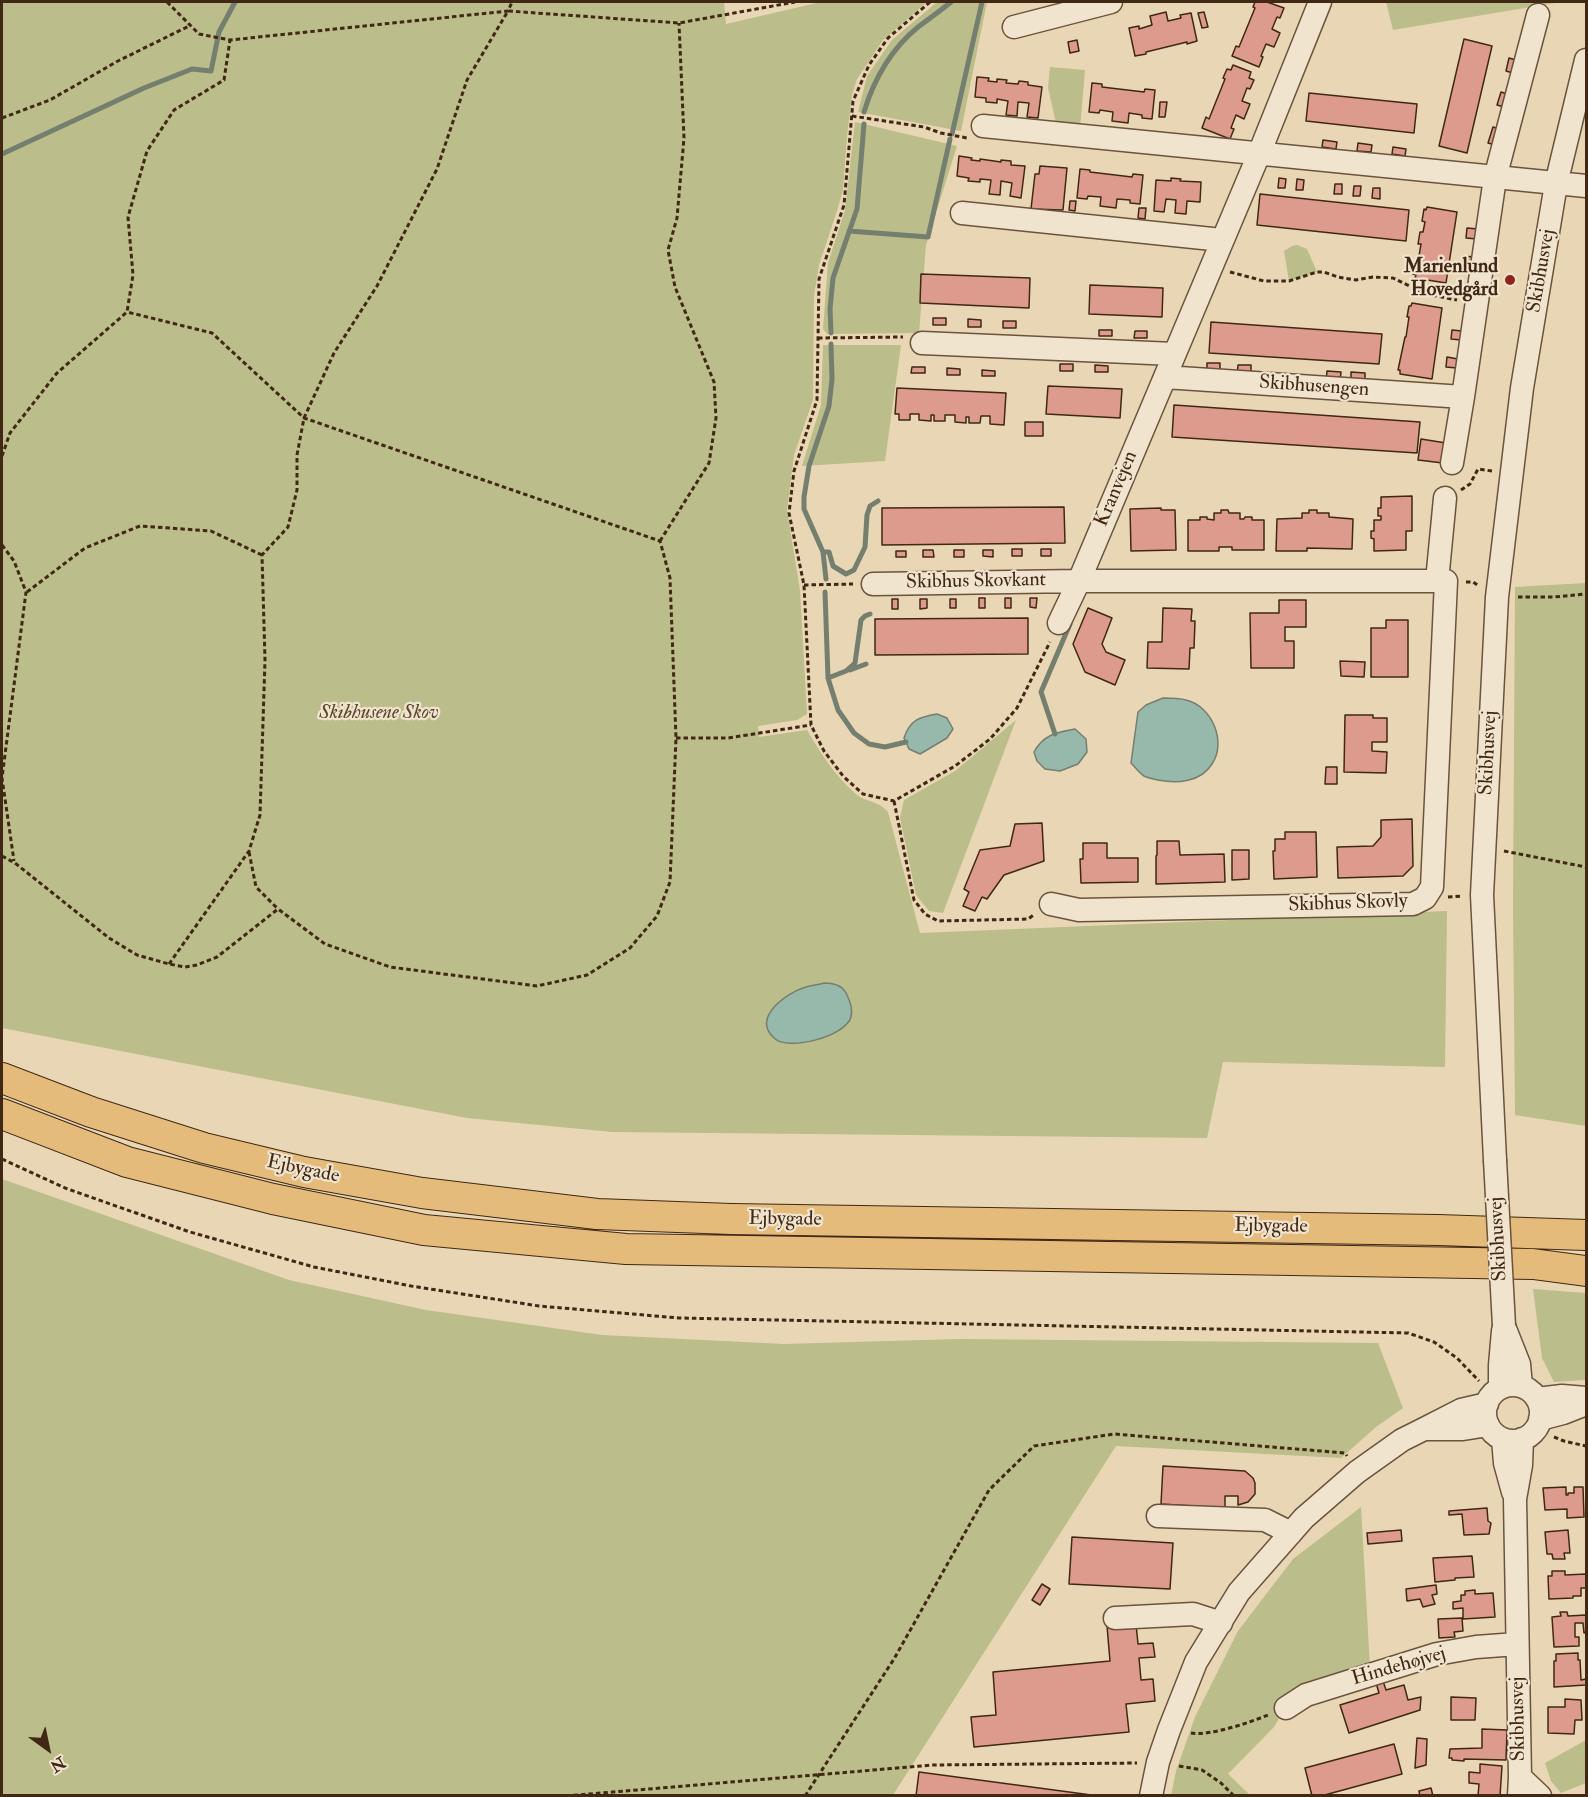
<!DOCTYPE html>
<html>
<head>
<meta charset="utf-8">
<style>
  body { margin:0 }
  #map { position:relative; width:1588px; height:1797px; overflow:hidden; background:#e9d6b5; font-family:"IM FELL Double Pica",serif }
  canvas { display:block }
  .frame { position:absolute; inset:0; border:3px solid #402814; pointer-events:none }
  .north { position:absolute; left:18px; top:1719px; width:60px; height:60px; -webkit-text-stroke:4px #f1e4cf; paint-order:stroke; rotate:147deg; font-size:16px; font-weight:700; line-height:24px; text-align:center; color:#402814 }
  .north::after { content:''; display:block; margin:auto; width:21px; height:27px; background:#402814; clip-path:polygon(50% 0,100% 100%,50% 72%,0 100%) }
</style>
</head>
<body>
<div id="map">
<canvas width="1588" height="1797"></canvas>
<div class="frame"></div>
<div class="north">N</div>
</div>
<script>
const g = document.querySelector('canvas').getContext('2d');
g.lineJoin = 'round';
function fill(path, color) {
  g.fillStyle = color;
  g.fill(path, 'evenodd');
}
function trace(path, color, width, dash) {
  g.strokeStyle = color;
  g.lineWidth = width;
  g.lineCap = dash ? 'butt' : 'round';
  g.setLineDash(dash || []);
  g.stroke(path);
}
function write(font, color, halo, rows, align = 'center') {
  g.font = font + ' "IM FELL Double Pica",serif';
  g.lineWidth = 4.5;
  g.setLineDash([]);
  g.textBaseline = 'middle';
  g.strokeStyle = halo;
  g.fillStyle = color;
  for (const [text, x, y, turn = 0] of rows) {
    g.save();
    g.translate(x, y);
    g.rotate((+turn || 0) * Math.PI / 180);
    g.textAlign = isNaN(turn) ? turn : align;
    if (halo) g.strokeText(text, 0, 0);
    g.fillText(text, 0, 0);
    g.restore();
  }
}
fill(new Path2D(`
  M2,2H724L726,24L821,2H927L883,40L857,79L852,95L847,136L843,190L838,208L819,265L814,296L813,400L794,455L787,510L800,590L807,714L797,720L758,726L759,737L807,730C821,754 835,776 856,794C866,803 876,799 888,812L920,933L1447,911L1445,1067L1223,1062L1207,1138L612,1132L467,1118L2,1028Z
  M937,2H987L961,131L858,112L867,76L892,40Z
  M1386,2H1561L1393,30Z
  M1050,67L1085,70L1080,129L1057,127L1048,88Z
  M855,122L957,146L926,245L919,333L827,334L823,329L828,263L845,210Z
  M1297,245L1307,249L1317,272L1289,281L1284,251L1292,246Z
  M823,345H901L885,461L802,466L821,405Z
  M1586,583V1126L1515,1115L1513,905L1515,587Z
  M1016,720L943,913L929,911L916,895L900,818L904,800L955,771Z
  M2,1179L289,1280L426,1310L602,1335L784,1344L959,1339L1378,1343L1403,1408L1376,1427L1341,1458L1116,1446L893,1795H2Z
  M1533,1289L1586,1293V1380L1554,1382L1542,1358Z
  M1361,1507L1370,1667L1295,1691L1274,1727L1228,1774L1250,1795L1171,1796L1176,1771L1195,1717L1238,1631L1293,1559Z
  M1586,1740V1783L1561,1793L1551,1781L1545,1763Z`), '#bbbd8a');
const water = new Path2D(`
  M1163,698C1171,698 1179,698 1186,700C1212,706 1227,742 1212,764C1201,782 1177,784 1158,780C1153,779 1148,778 1144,776C1139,773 1135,767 1131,763L1138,712L1146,705Z
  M937,714L947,718L953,729L947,738L920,754L909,749L904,738C910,720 919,717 937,714Z
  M1075,729L1086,739L1087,752L1078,764L1060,771L1045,769L1037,761L1034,752C1043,735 1057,732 1075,729Z
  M824,983C834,983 843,985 847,995C850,1002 853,1009 851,1017C846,1036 788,1052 774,1038C751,1017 788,992 806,987C812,985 819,985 824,983Z`);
fill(water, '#97b9ab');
trace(water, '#747f6f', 1.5);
trace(new Path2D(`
  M864,112C874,79 890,50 918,27C929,19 940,11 951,2
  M952,134L982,2
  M2,154L144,88L192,69L211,71L219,32L235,2
  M849,231L928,237L950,139
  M831,333L830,309L833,278L857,209L864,124
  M823,552H829L833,566L846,574L854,570L865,547L867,515L870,506L878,501
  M826,579L823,552L804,509V497L809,466L829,406L832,379L831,344
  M825,592L828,678L838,710L854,733L869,744L885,747L906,742
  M850,670L866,664
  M828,678L846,671L855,663L861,620L865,616L870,614
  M1055,734L1041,692L1070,624`), '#747f6f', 5);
const building = new Path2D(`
  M1255,2H1267L1284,8L1280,18L1277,17L1272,29L1280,33L1274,47L1266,44L1261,56L1263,57L1259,67L1232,56L1236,46L1239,47L1255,8L1253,7Z
  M1166,12L1168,21L1181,18L1180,15L1191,13L1197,41L1187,44V42L1146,52V54L1135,56L1129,28L1139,26V29L1152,25L1150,16Z
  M1204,12L1208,27L1202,28L1198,13Z
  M1464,39L1492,46L1467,153L1439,146Z
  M1077,40L1079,51L1070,53L1068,42Z
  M1509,58L1516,60L1513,73L1506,71Z
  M1233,65L1251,72L1249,78L1254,80L1250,89L1247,88L1242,101L1250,104L1244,119L1236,115L1231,128L1234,129L1230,139L1202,128L1206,117L1209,119L1225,79L1223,78L1227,69L1231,70Z
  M977,77L989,78L988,81L997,82V79L1007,80L1006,83L1018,84L1019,81L1028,82V85L1042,87L1038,118L1027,117L1029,103L1018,102L1017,116L1006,115L1008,101L997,99V103L986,102V98L975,97Z
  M1092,83L1102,84V87L1144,92L1145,89L1155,90L1152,119L1142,118V115L1129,113L1128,123L1112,121L1113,112L1100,110L1099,113L1089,112Z
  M1501,92L1507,94L1504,107L1497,105Z
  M1309,93L1417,104L1414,133L1306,121Z
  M1160,102H1167L1165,117H1159Z
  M1493,127L1499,129L1495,145L1488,143Z
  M1323,140L1337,142L1336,149L1322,147Z
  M1358,143L1372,145L1371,152L1357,151Z
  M1393,147L1406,149L1405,156L1392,154Z
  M959,156L972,158L971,160L980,161V159L1001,162V160L1011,161V165L1025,166L1021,198L1010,196L1012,183L1001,181L1000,195L989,194L991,180L980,179V182L968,181L969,178L957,176Z
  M1040,166L1067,168L1063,210L1031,209L1035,174H1039Z
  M1080,169L1090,170V172L1132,177L1133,174L1143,175L1140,204L1130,203V200L1117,199L1116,208L1100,206L1101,197L1088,196L1087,199L1077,198Z
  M1171,178L1181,179L1180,181L1201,182L1200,202L1187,201L1186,214L1175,213L1176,200L1166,199L1164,212L1154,211L1156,180L1171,181Z
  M1279,178L1286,179L1285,188H1278Z
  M1297,179L1304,180L1303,190H1296Z
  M1335,184H1342V194H1334Z
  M1354,186H1361L1360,196H1353Z
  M1373,188H1380V199L1372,198Z
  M1260,194L1409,210L1406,241L1257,225Z
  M1070,201H1076L1075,211L1069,210Z
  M1427,207L1457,212L1446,283L1415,278L1416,275L1413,274L1415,262H1418L1421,244H1418L1420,232H1423L1425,222L1422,221L1424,209L1426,210Z
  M1139,208H1146L1145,219L1138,218Z
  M1467,228L1478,229L1477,239L1466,238Z
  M1463,256L1474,257L1473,267L1462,265Z
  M921,274L1030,278L1029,308L920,303Z
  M1090,285L1163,288L1162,317L1089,314Z
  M1412,303L1442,308L1432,379L1400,374V370H1398L1405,337H1406L1409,317H1407L1409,306H1411Z
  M933,318H946V325H933Z
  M968,319L981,320V327H968Z
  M1003,321H1016V328H1003Z
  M1211,322L1382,334L1379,364L1209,353Z
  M1099,330H1112V336H1099Z
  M1452,330L1462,331L1461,340L1451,339Z
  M1135,331H1147V338H1134Z
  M1447,357L1458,359L1457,368L1446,367Z
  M1207,363H1220V374H1207Z
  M1060,364H1073V371H1060Z
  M1095,365L1108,366V372H1095Z
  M1238,365H1251V376H1237Z
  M912,367H925V373H911Z
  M947,368L960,369V375H947Z
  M982,370L995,371V376H982Z
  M1327,371L1341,372L1340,382L1326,381Z
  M1351,372L1365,373V384L1351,383Z
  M1048,386L1122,389L1120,418L1046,414Z
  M897,388L1006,393L1004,425L990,424V416H981L980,423H969V417H966V423L955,422V415H945V421H934V415H931V421L919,420V414H910V420H899V414H895Z
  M1174,405L1420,422L1417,453L1172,437Z
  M1025,422H1043V436H1025Z
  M1421,439L1446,443L1443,463L1418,460Z
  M1412,496V531H1406V550L1374,551V539L1371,538V531H1374V520H1381V516H1378V508H1381V497Z
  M1064,507L1065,543L882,545V508Z
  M1161,508V510H1175L1176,550L1131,551L1130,509Z
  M1221,510H1228L1229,513H1240V519H1244L1245,517H1252V520H1264V550H1232V547H1219V551H1188V520H1200V517H1207V519L1214,520V513H1221Z
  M1309,510H1317V513H1329V517L1353,519L1352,549L1307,548V551H1276L1277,519L1302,518V513H1309Z
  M1012,549H1022V556H1012Z
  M1041,549H1051V556H1041Z
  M923,550H933L934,557H923Z
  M954,550H964V557H954Z
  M983,550H993V557L983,556Z
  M896,551H906V557H896Z
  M979,598H985V608H979Z
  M1005,598H1011V608H1005Z
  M1030,598H1037L1036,608L1030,607Z
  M892,599H898V609H892Z
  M920,599H927V608L920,609Z
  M950,599H956V608H950Z
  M1279,600H1306V627H1285V641H1294V668H1251L1250,613H1279Z
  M1088,608L1112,618L1102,644L1106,652L1125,660L1115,685L1085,672L1073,644Z
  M1163,608L1192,609L1191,621H1195L1194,648H1190L1189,669L1147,668L1148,642H1162Z
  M1028,618V654L875,655V619Z
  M1386,620H1408V677H1371V628H1386Z
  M1340,661L1365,662L1364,677L1341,676Z
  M1345,715H1373V718H1387V742H1372V751L1387,752L1386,773L1344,772Z
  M1326,767H1337V784H1325Z
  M1412,819L1413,866L1403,876L1338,878L1337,847L1373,846L1381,837V820Z
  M1042,823L1044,861L1004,875L987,899L982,897L975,911L963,906L969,892L964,889L980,850L1010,846L1015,824Z
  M1285,832H1316L1317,877L1274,879L1273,851H1275V839H1285Z
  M1157,841H1179L1180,855L1224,854L1225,882L1156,884V856L1157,855Z
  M1083,843H1107V858H1138V882L1081,883L1080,859H1083Z
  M1232,850H1249V879L1232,880Z
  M1163,1466L1245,1471L1253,1478L1255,1483V1494L1248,1502L1238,1505V1496H1225V1508L1161,1504Z
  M1566,1487V1495H1568V1493H1574V1487H1583L1584,1517L1567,1518V1509L1545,1510L1543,1488Z
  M1487,1508L1488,1521L1491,1523L1489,1534L1464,1535L1462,1514L1449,1515V1511Z
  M1401,1530L1402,1541L1368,1544L1367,1533Z
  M1568,1530L1570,1553H1564L1565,1559H1553L1552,1554H1547L1545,1532Z
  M1072,1537L1173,1543L1170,1589L1069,1584Z
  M1472,1556L1474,1577L1455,1578V1580L1435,1582L1433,1558Z
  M1552,1571H1565V1575L1586,1574V1588H1581V1596H1573V1598L1549,1599L1548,1576H1552Z
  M1042,1584L1050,1589L1040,1605L1032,1600Z
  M1436,1585L1437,1594L1432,1595L1435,1604L1423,1607L1420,1599L1407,1601L1406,1589Z
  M1475,1590V1594L1493,1593L1495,1617L1463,1619V1608L1453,1609V1602L1461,1601V1595H1465V1591Z
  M1560,1612H1567L1568,1616L1586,1615V1632L1584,1633L1583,1623H1575V1637H1579V1646L1554,1647L1552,1617L1561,1616Z
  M1462,1618L1463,1631L1454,1632L1455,1637L1439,1638L1438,1619Z
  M1136,1624L1138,1644L1153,1643L1155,1657L1139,1658L1141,1680L1153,1679L1155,1701L1126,1704L1129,1732L974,1747L971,1717L996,1715L993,1672L1110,1661L1107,1626Z
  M1578,1653V1660H1580L1581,1680L1586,1679V1685L1554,1687V1661H1556V1654Z
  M1383,1681L1386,1690L1404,1685L1408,1700L1421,1697L1420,1710L1349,1733L1340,1705L1379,1693L1376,1683Z
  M1451,1697L1476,1698L1475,1720H1451Z
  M1565,1699L1581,1700L1582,1720H1575L1574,1734L1548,1733V1707H1565Z
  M1482,1729L1507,1730L1506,1760L1464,1759V1761L1452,1760V1758H1449L1450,1749L1482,1748Z
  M1417,1738L1427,1739L1426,1765L1415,1768Z
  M1394,1744L1402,1774L1321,1796H1312L1305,1768Z
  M1480,1764L1502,1766L1500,1796H1478L1479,1784L1469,1783V1772L1480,1773Z
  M919,1772L1099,1796H916Z
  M1431,1788L1433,1796H1420L1419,1791Z`);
fill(building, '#dd9b8e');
trace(building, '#402814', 1.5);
const minor = new Path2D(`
  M1014,27L1111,2
  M983,126L1586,186
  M962,213L1222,240
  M922,343L1174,354
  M1165,377L1463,397
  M1452,463L1463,397L1495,178L1538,15
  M1437,581L1445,498
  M873,584L1079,581H1446L1432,887L1425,898L1413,904L1079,910L1051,904
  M1059,623L1079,581L1259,154L1320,2
  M1495,1160L1482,895L1497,597L1522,388L1556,184L1586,60
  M1504,1326L1519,1364L1521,1386
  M1485 1413a28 28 0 1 1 56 0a28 28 0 1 1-56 0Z
  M1500,1388V1365L1503,1331
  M1537,1399L1562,1396L1586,1398
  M1540,1419L1563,1413L1586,1404
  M1429,1429H1463L1488,1425
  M1503,1439L1505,1463L1513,1492
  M1158,1516L1265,1520L1291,1533
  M1115,1618L1193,1614L1221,1623
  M1286,1708L1306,1695L1437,1654L1476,1647L1517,1644
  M1520,1777L1540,1796
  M1151,1796L1158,1762L1169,1730L1196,1662L1239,1592L1304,1518L1357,1472L1402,1440L1424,1429L1461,1410L1487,1404
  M1519,1796L1520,1777L1515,1499L1521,1465L1522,1439`);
const major = new Path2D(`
  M2,1078L91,1112L204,1148L304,1172L422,1193L597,1214L731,1219L1438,1230L1586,1235
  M2,1114L127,1162L273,1199L424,1230L626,1249L1533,1264L1586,1271`);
trace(minor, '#6a543c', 25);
trace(major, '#402814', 32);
trace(new Path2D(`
  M167,2L199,34L230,40L508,11L512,2
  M930,2L888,38L869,65L853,101L844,205L819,279L817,400L794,471L789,513L804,585L811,725L824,751L843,776L863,794L894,801L955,766L990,739L1017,708L1050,642
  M852,116L924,127L941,133L967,138
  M2,118L50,100L118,61L191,25
  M1230,272L1264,281H1289L1317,272H1324L1338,277L1356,280L1373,277L1393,278L1426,294L1457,300
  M818,338L903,337
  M2,456L10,433L57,373L127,312L133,275L128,217L147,151L174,110L224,80L230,40
  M1461,490L1470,484L1478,469L1492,471
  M660,541L709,463L716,418L714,382L675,287L668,250L677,218L684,138L679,23
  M2,545L14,561L26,592L2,778L14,861
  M1466,582H1473L1479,586
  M804,585L853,584
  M27,592L85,548L140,526L211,531L262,555
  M1518,597H1554L1586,594
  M676,738H728L811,725
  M894,801L914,900L925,914L938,921L1028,919L1035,914
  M1504,851L1586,867
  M249,852L256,887L278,909
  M2,856L15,863L109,938L137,955L169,964L185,967L197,965L217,957L278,909L325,944L390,967L537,986L587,975L630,948L657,916L670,882L676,738L670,578L660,541L304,418L212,333L127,312
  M1448,897L1462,896
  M169,964L249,851L260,815L265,660L262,555L288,527L297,490V455L304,418L334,353L377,286L437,169L467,80L508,11L679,23L795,2
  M2,1159L65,1188L190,1232L314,1267L411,1286L539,1306L679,1318L1408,1333L1434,1342L1457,1358L1479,1381
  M1554,1437L1564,1441L1586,1446
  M1191,1733C1211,1736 1248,1723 1268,1715
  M1179,1766L1202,1770L1221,1783L1234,1796
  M566,1796L933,1765L1137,1763
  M805,1796L894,1659L989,1490L1034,1446L1114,1434L1345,1453L1347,1456`), '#402814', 3, [4.5, 3]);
trace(minor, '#f1e4cf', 22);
trace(major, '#e4bb7a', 30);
const minorBridge = new Path2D(`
  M1495,1160L1504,1326`);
trace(minorBridge, '#6a543c', 25, []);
trace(minorBridge, '#f1e4cf', 22);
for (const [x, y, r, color] of [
  [1510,280,6,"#8f2418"]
]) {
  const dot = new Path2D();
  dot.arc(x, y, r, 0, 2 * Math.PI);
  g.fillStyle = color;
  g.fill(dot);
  trace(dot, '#f1e4cf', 2);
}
write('bold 20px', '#402814', '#f1e4cf', [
  ["Marienlund",1498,268],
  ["Hovedgård",1498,291]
], 'right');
write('20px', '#402814', '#f1e4cf', [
  ["Skibhusvej",1542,271,-80],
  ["Skibhusengen",1314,387,4],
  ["Kranvejen",1117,489,-67],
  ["Skibhus Skovkant",976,582,-1],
  ["Skibhusvej",1489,753,-87],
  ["Skibhus Skovly",1348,904,-2],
  ["Ejbygade",303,1170,12],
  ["Ejbygade",785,1220,1],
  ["Ejbygade",1271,1227,1],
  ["Skibhusvej",1499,1239,-93],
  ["Hindehøjvej",1399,1667,-16],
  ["Skibhusvej",1519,1719,-91]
]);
write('italic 20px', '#59462c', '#f1e4cf', [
  ["Skibhusene Skov",379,714]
]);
</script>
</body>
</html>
